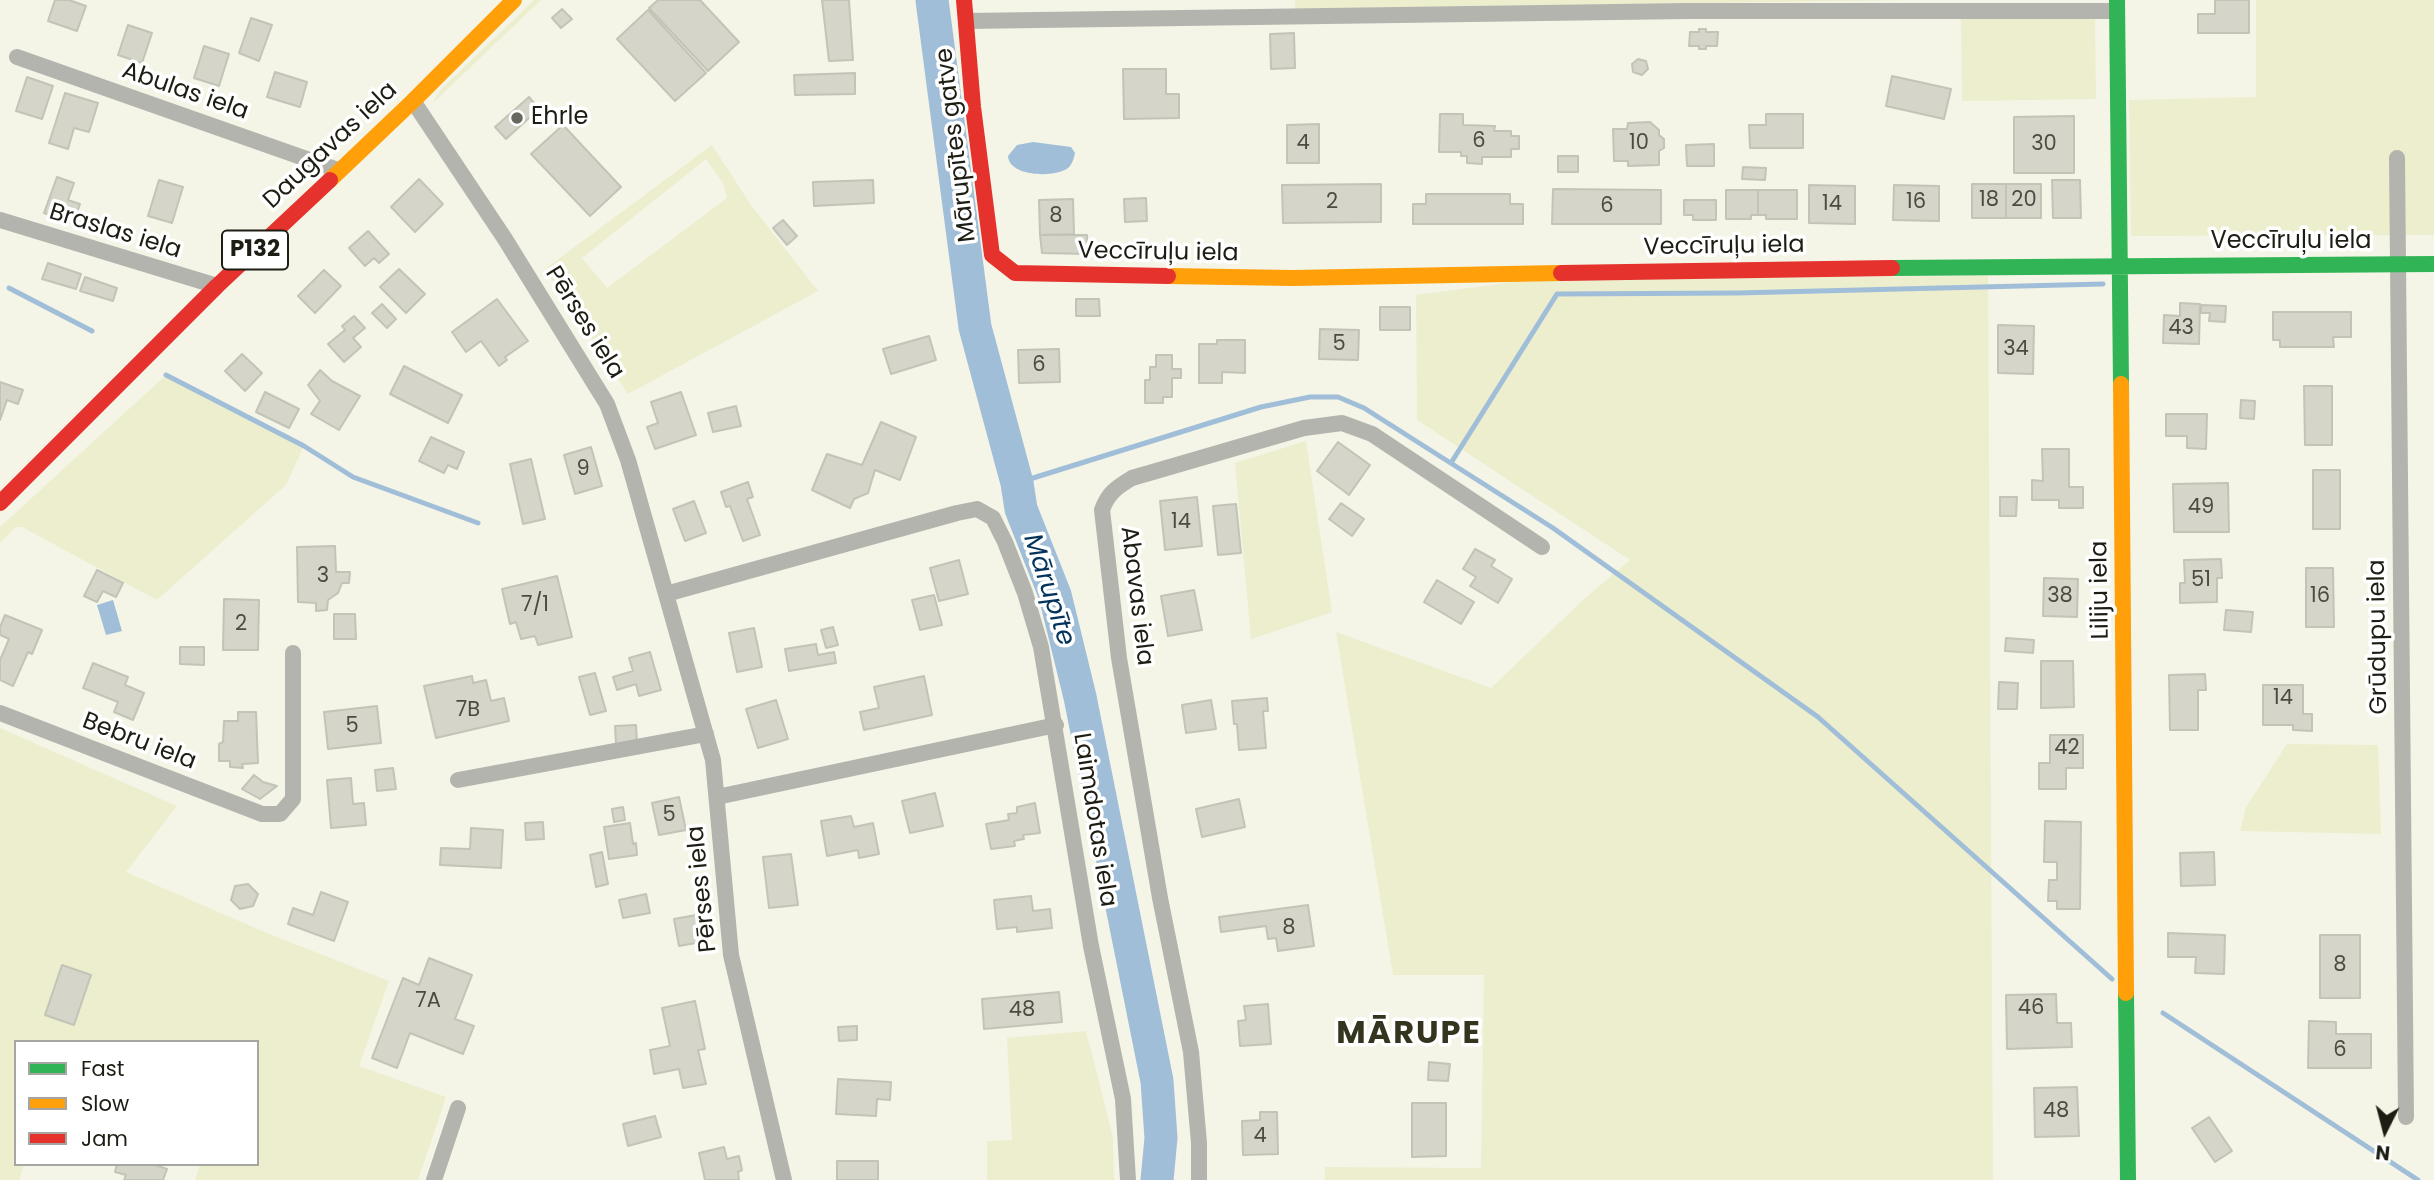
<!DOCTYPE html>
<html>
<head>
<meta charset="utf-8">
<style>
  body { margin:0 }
  #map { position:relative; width:2434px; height:1180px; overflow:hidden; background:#f4f5e7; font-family:Poppins,sans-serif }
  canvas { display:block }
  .legend { position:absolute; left:14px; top:1040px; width:245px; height:126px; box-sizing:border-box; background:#fff; border:2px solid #a5a5a1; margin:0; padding:9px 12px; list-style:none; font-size:21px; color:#1d1d14 }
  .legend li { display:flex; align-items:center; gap:14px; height:35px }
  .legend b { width:35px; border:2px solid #a5a5a1 }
  .north { position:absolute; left:2350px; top:1096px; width:70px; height:70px; -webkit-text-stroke:5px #fff; paint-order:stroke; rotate:186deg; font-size:19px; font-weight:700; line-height:28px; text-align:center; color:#1d1d14 }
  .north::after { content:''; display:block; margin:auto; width:24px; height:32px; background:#1d1d14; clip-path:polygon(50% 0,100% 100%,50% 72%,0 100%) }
</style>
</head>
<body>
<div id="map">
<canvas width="2434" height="1180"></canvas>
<ul class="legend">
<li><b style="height:9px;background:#30b455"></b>Fast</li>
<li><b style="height:9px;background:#ff9f0a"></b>Slow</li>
<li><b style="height:9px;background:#e5322d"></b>Jam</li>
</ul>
<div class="north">N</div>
</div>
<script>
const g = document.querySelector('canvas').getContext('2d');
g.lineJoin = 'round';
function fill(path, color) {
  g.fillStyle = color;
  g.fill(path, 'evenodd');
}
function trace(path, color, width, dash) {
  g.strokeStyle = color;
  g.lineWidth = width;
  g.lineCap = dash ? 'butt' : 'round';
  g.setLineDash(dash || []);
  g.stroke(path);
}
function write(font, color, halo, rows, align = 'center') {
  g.font = font + ' Poppins,sans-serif';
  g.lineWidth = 7;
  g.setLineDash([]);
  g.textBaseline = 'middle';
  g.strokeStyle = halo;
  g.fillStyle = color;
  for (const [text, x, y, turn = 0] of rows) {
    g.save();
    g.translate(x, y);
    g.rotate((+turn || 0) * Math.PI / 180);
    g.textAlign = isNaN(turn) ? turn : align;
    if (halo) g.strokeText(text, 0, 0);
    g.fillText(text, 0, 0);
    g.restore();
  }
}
fill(new Path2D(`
  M534,0H541L432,104L441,89Z
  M1295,0H1907L1295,9Z
  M2256,0H2434V235L2131,236L2129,100L2256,97Z
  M2095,17L2096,99L1962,101L1961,19Z
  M712,145L751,205L818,291L628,394L545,269ZM706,159L723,183L727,198L607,288L582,258Z
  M1988,276L1993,1180H1325V1167L1481,1168L1484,975H1393L1336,632L1491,688L1584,599L1630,560L1417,420L1416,295L1545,278Z
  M166,375L304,446L286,485L157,600L22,527H16L0,543V527Z
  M1306,441L1332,612L1251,639L1235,463Z
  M0,728L177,806L126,872L267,933L389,981L359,1066L446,1097L418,1180H195L200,1164H257V1042H16V1164H24L19,1180H0Z
  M2287,744L2378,745L2381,834L2240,831L2246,807Z
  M1086,1031L1113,1137L1114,1180H987V1141L1012,1140L1007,1038Z`), '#edeece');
fill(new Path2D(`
  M1033,142L1071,147L1075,153C1074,158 1072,165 1068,168C1055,178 1009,177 1008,156L1017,145Z
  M113,600L122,631L106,635L97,605Z`), '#a1bed8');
trace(new Path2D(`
  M9,288L92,331
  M166,375L304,446L353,477L478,523
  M1451,463L1557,294L1737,293L2103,284
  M1017,483L1261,407L1310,397H1338L1364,408L1553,528L1818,717L2112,979
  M2163,1013L2418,1180`), '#a1bed8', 5);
trace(new Path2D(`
  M932,0L975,327L1017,483L1021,509L1055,595L1080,697L1157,1081L1161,1138L1157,1180`), '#a1bed8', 33);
const building = new Path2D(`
  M55,0H69L86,6L77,31L48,21Z
  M658,0H700L739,42L708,71L649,8Z
  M822,0H849L853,60L829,61Z
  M2215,0H2249V33H2198V14H2215Z
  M562,9L572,19L561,28L552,18Z
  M648,10L706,73L675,101L617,39Z
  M251,18L272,25L259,61L239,53Z
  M128,25L152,33L142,63L118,55Z
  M1699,29H1706V32H1718L1717,46H1706V49H1699V46H1689L1690,32H1699Z
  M1294,33L1295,68L1271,69L1270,34Z
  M204,46L229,54L219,86L194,78Z
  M1638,59L1646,61L1648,69L1642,75L1633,72L1632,64Z
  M1123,69H1166V94H1179V118L1124,119Z
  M275,72L307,82L300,107L267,97Z
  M855,73V94L795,95L794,75Z
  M1892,76L1951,89L1944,119L1886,106Z
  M27,77L53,86L42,119L16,111Z
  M65,93L98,103L89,132L74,128L68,149L49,143Z
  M529,97L539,109L506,139L495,127Z
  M1440,114H1463V125L1495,126L1494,131H1511V136H1519V149H1511V157H1482V164L1467,163V156H1461V152H1439Z
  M1766,114H1803V148H1750L1749,125H1766Z
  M2074,116V173H2014V117Z
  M1650,122L1659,130V135L1664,139V148L1659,151V165L1628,166V161H1614L1613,129H1627L1628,123Z
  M1319,124V163H1287V125Z
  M563,125L621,187L590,216L531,154Z
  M1714,144V166H1687L1686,145Z
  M1558,156H1578V172H1558Z
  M1743,167L1766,168L1765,180L1742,179Z
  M57,177L74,183L68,200L80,204L73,224L44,213Z
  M419,179L443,204L415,232L391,207Z
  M159,180L183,187L172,223L148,216Z
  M873,180L874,203L814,206L813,182Z
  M2052,180H2080L2081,218H2053Z
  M1381,184V222L1283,223L1282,185Z
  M1972,184H2006V218H1972Z
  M2006,184H2041V218H2006Z
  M1809,185L1855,186V224L1809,223Z
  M1894,185L1939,186V221L1893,220Z
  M1553,189L1661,190V224H1552Z
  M1726,190H1758V215H1751V219H1726Z
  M1758,190H1797V219H1766V215H1758Z
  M1426,194H1510V204H1523V224H1413V204H1426Z
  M1146,198L1147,221L1125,222L1124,199Z
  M1073,199L1074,234L1040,235L1039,200Z
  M1684,200H1716V220H1693V215H1684Z
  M783,220L797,236L787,245L773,228Z
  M368,231L389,254L379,263L374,258L365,266L349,248Z
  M1040,235H1087L1088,254L1042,253Z
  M48,263L81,274L76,289L42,279Z
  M399,269L425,294L406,313L380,287Z
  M324,270L341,286L315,313L298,296Z
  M85,277L117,288L113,301L80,291Z
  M497,299L528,341L505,357L507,360L499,366L481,341L466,352L452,332Z
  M1076,299H1099L1100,316H1076Z
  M2180,303L2200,304L2199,344L2163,343L2164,315L2180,316Z
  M382,304L396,319L387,328L372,313Z
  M2201,305L2226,306L2225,322L2209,321L2210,313H2201Z
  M1380,307H1410V330H1380Z
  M2273,312H2351V337H2333L2334,347H2280V340H2273Z
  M354,316L365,328L353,338L361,347L344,362L328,344L345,330L342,326Z
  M1998,325L2034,326L2033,374L1998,373Z
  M1320,329L1359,330L1358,360L1319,359Z
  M929,336L936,360L891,374L883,349Z
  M1217,340H1245V373L1222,372V383H1199V344H1217Z
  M1059,349L1060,382L1019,383L1018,350Z
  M242,354L262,373L245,391L225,371Z
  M1156,355H1172V369H1181V378H1172V397H1163V403H1145V380H1150V367H1156Z
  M404,366L462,395L448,423L390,394Z
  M320,370L332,381L360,396L339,430L311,414L320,401L308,385Z
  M0,382L23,390L18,404L7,400L0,420Z
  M2304,386H2332V445H2305Z
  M265,392L299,409L289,428L256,412Z
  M681,392L696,435L655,449L647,427L658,423L651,402Z
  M2241,400L2255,401L2254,419L2240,418Z
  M736,406L741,426L713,432L708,413Z
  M2166,414H2207L2206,449L2187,448V436H2166Z
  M881,422L916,437L900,480L875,470L868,493L854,499L850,508L812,490L827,454L862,465Z
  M431,437L464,452L457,469L448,465L444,473L419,461Z
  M1338,442L1370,465L1349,495L1317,471Z
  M591,447L602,486L575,494L564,455Z
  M2042,449H2069V487H2083V508H2059V500H2032V480L2043,481Z
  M531,459L545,519L523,524L510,464Z
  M2313,470H2340V529H2313Z
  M748,482L753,497L747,499L760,535L743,541L730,506L726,507L721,492Z
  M2228,483L2229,532H2174L2173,484Z
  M1197,497L1202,546L1165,550L1160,501Z
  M2000,497H2017L2016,516H2000Z
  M694,501L706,533L685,541L673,509Z
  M1341,503L1364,519L1352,536L1329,519Z
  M1236,504L1241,553L1218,555L1213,506Z
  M335,546L336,572H350L349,583H342L338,593L328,600L327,610L316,611V603L298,602L297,547Z
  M1475,549L1495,560L1491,566L1512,579L1498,603L1470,586L1476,577L1463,569Z
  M2221,559L2222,578H2217V602L2180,603V583H2185L2184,560Z
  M959,560L968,594L939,601L930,568Z
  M2306,568H2333L2334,627H2306Z
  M97,570L123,583L116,597L103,591L97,602L84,596Z
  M557,576L572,637L538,645L535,636L521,639L516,622L510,624L502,589Z
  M2044,578L2078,579L2077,617L2043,616Z
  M1437,580L1474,602L1461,624L1424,602Z
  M1194,590L1202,630L1168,636L1161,596Z
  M934,595L942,625L920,630L912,600Z
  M224,599L259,600L258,650H223Z
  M2226,610L2253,612L2251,632L2224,630Z
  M334,614H355L356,639H334Z
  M5,615L42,630L32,654L28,652L13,686L0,680V660L9,639L0,635V627Z
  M833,627L838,645L826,648L821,630Z
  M754,628L762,667L737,672L729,633Z
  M2006,638L2034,640L2033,653L2005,651Z
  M816,644L818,655L834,652L836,663L789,671L785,649Z
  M180,647H204V665L180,664Z
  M650,652L661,690L639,696L636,684L617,690L613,677L633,671L629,658Z
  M2041,661H2073L2074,707L2041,708Z
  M93,663L128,677L125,685L144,693L133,720L114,712L118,702L83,688Z
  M595,673L606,711L590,715L579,677Z
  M2205,674L2206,690H2198V730H2170L2169,675Z
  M472,676L473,683L486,680L491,701L504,698L509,721L436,738L424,686Z
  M924,676L932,715L864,730L860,712L879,708L874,687Z
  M1999,682L2018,683L2017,709H1998Z
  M2263,685H2303V714H2312V731L2293,730V725H2263Z
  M1267,698L1268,711H1263L1266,748L1239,750L1237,724H1234L1232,701Z
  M776,700L788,739L758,748L746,709Z
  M1211,700L1216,729L1186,733L1182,705Z
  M377,706L381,743L328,749L324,712Z
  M238,712H256L258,763L242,764L243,768L230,767V761H219V744L223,742L224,721H238Z
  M636,725L637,743L616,744L615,726Z
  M2050,735H2083V768H2066V789H2039V763H2050Z
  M393,768L396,789L377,791L375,770Z
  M254,775L263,782L277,786L260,799L242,789Z
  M351,778L353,804L364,803L366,825L331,828L327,780Z
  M935,793L943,826L910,833L902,801Z
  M679,797L686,830L659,835L652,803Z
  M1239,799L1245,827L1202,837L1196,809Z
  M1035,803L1040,833L1023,835L1024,839L1014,841L1015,846L991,849L986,824L1009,820L1008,814L1017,813V807Z
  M623,807L625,820L614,822L612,809Z
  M851,816L854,827L873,823L879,854L859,858L858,850L827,856L821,821Z
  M2045,821L2081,822L2080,909H2057V901H2048L2049,880H2057V862H2044Z
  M543,822L544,839L526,840L525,823Z
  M630,823L633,844L636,843L637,855L609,859L604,827Z
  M471,828L503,830L501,868L440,865L441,848L470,849Z
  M602,852L608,884L596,887L590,855Z
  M2214,852L2215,885L2181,886L2180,853Z
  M791,854L798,905L769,908L763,857Z
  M248,884L258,894L253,906L240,909L231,900L235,886Z
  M321,892L348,902L334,941L288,924L293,908L313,915Z
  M646,894L650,913L623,918L619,900Z
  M1031,896L1033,911L1050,909L1052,928L1017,932V927L997,929L994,900Z
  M1308,905L1314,946L1278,951L1276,938L1268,939L1266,926L1221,932L1219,917Z
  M702,914L707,941L679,946L674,919Z
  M2168,933L2225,935L2224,974L2195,973L2196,957H2168Z
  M2320,935H2360V998H2320Z
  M429,958L472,975L455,1019L474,1026L463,1054L410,1033L397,1068L372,1058L403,978L419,985Z
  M62,965L91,975L74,1025L45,1015Z
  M1059,992L1062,1022L984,1029L982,999Z
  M2056,994L2057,1023H2071L2072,1047L2007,1049L2006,995Z
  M695,1001L705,1049L698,1050L706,1084L683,1088L679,1069L654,1074L650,1050L670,1046L662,1008Z
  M1268,1004L1271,1044L1240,1046L1238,1021L1246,1020L1244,1006Z
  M2309,1021L2336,1022V1034H2371V1068H2308Z
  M857,1026V1040L839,1041L838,1027Z
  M1429,1062L1450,1064L1448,1081L1428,1080Z
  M838,1079L891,1082L890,1100L877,1099L876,1116L836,1114Z
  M2077,1087L2079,1136L2035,1137L2034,1088Z
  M1412,1103H1446V1156L1412,1157Z
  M1260,1112H1277L1278,1154L1243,1155L1242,1121L1260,1120Z
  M655,1116L661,1137L628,1146L623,1124Z
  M2209,1117L2232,1151L2215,1162L2192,1128Z
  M724,1147L727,1159L739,1156L742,1170L738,1172L739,1180H705L699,1153Z
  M837,1161H878V1180H837Z
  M117,1164H152L167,1169L163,1180H124L126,1175L115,1172Z`);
fill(building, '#d5d5ca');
trace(building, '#c2c4b8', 2);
trace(new Path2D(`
  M966,21L1687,11H2117
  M17,57L338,170
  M413,101L505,239L607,404L628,460L713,760L731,955L784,1180
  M2397,158L2406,1117
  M0,220L217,286
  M666,594L957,513L977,509L993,518L1005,542L1025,593L1041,647L1091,946L1123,1099L1128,1180
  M0,713L262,814H280L293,799V653
  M458,780L706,734
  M717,797L1056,725
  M434,1180L458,1108
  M1199,1180V1143L1191,1052L1160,898L1119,658L1102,510C1108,493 1117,487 1132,478L1304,428L1342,423L1372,434L1542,547`), '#b3b4ae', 16);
trace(new Path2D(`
  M2117,0L2121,384
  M1892,268L2434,264
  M2126,993L2128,1180`), '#30b455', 16);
trace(new Path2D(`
  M330,180L413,101L514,0
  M1168,276L1293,278L1561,273
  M2121,384L2126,993`), '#ff9f0a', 16);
trace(new Path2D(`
  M964,0L973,107L992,255L1015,273L1168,276
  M1561,273L1892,268
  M0,503L217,286L330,180`), '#e5322d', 16);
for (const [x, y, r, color] of [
  [517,118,7,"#68695e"]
]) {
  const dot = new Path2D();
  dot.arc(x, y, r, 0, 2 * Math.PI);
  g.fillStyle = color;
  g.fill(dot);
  trace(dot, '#fff', 2.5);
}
write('21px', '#4b4b42', null, [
  ["6",1479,142],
  ["4",1303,144],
  ["10",1639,144],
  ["30",2044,145],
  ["18",1989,201],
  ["20",2024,201],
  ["2",1332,203],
  ["16",1916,203],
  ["14",1832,205],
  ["6",1607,207],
  ["8",1056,217],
  ["43",2181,329],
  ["5",1339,345],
  ["34",2016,350],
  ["6",1039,366],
  ["9",583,470],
  ["49",2201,508],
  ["14",1181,523],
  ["3",323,577],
  ["51",2201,581],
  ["38",2060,597],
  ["16",2320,597],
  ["7/1",535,606],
  ["2",241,625],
  ["14",2283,699],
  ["7B",468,711],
  ["5",352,727],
  ["42",2067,749],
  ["5",669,816],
  ["8",1289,929],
  ["8",2340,966],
  ["7A",428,1002],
  ["46",2031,1009],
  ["48",1022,1011],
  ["6",2340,1051],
  ["48",2056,1112],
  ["4",1260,1137]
]);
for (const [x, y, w] of [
  [255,250,66]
]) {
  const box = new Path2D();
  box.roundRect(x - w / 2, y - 19.5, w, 39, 5);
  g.fillStyle = '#fff';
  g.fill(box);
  trace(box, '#1d1d14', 2);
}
write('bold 23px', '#1d1d14', null, [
  ["P132",255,250]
]);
write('24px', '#1d1d14', '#fff', [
  ["Abulas iela",185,92,19],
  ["Mārupītes gatve",957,145,-97],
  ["Daugavas iela",331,146,-43],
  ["Braslas iela",115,232,17],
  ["Veccīruļu iela",2291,242],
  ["Veccīruļu iela",1724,247,-1],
  ["Veccīruļu iela",1158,253,1],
  ["Pērses iela",584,323,58],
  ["Liliju iela",2101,590,-91],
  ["Abavas iela",1136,596,83],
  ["Grūdupu iela",2379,637,-91],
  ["Bebru iela",139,742,21],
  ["Laimdotas iela",1094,820,81],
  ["Pērses iela",703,889,-96]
]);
write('24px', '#1d1d14', '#fff', [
  ["Ehrle",531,118]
], 'left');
write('italic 26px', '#03325b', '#fff', [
  ["Mārupīte",1048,590,72]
]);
g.letterSpacing = '2px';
write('bold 32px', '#34341f', '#fff', [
  ["MĀRUPE",1409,1035]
]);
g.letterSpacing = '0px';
</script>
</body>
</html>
